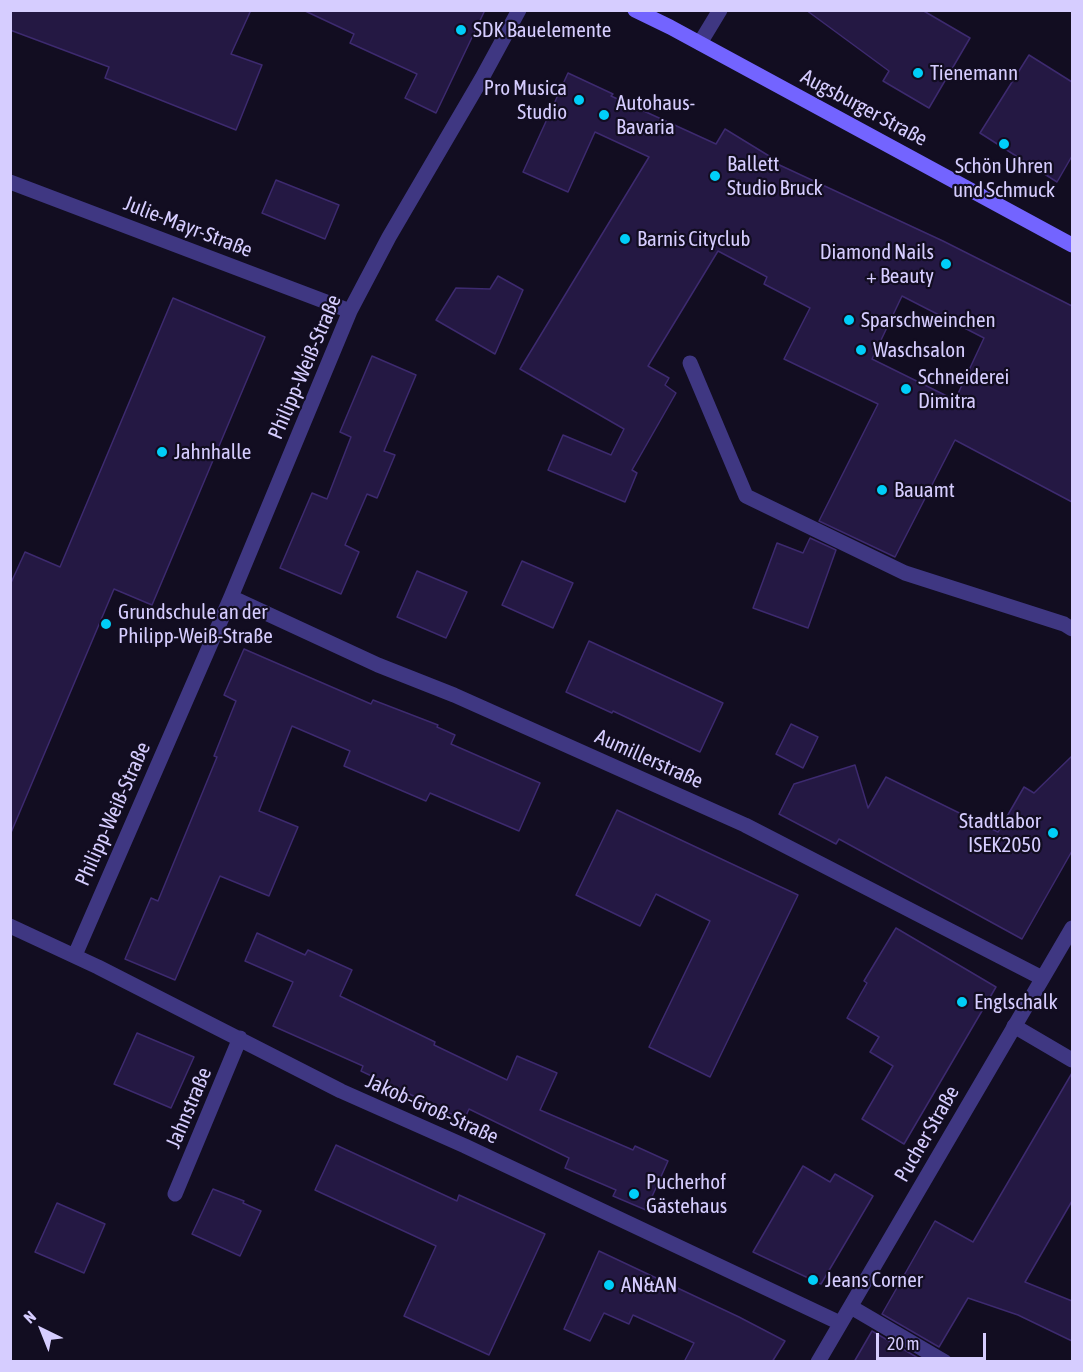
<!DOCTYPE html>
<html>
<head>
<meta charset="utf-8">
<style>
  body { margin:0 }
  #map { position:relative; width:1083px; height:1372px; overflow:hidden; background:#120d21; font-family:"Asap Condensed",sans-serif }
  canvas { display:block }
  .frame { position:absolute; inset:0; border:12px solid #d6cdff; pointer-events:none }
  .north { position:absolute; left:12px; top:1300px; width:60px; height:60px; -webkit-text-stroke:4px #120d21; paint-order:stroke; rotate:317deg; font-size:16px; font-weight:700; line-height:24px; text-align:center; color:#d6cdff }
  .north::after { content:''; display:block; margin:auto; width:21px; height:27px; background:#d6cdff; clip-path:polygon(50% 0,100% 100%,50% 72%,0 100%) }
  .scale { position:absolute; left:876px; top:1333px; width:110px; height:27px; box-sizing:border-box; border:3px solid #d6cdff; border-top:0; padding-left:8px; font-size:18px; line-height:21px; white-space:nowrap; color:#d6cdff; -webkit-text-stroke:4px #120d21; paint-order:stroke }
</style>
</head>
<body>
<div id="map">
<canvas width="1083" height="1372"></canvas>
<div class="frame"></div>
<div class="north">N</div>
<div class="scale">20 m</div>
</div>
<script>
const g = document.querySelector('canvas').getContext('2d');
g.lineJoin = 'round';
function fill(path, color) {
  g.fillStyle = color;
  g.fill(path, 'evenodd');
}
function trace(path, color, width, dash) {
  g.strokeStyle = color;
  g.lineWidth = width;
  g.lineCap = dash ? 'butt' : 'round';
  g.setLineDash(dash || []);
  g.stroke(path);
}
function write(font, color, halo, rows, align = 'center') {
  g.font = font + ' "Asap Condensed",sans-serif';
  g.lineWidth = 4.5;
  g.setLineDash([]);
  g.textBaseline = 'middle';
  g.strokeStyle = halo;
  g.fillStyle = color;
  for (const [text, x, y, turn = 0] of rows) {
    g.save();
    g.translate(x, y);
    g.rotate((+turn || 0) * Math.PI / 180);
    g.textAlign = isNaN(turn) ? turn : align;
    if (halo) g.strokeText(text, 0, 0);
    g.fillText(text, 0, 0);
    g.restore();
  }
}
const building = new Path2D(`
  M10,10H251L231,54L262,65L236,130L105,78L109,67L10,30Z
  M303,10H485L436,113L405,98L417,74L350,43L354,34Z
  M806,10H922L970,38L929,108L883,81L889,71Z
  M1029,55L1072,82V156L1057,182L980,133Z
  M568,73L613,94L611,96L716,144L725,129L774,159L773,162L943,241L1072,306V502L955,440L895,557L819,521L878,404L784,359L810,308L764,284L767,277L718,251L648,366L669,378L665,385L676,393L632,470L637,473L625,502L548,470L563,435L611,455L624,429L520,369L649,157L595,132L568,192L523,172ZM902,296L984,338L955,400L872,359Z
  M276,180L339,205L325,239L262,213Z
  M498,276L523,290L495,354L436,320L456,288L490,289Z
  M173,298L265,337L152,605L114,589L10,835V585L25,552L60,567Z
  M372,356L416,375L384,451L395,455L377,498L367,494L345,545L359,552L341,594L280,568L312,493L327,499L351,437L340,432Z
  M810,538L836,550L808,628L753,608L777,543L803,553Z
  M522,561L573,583L553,628L502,605Z
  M417,571L467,592L446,638L397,617Z
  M589,641L723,703L700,752L613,711L612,713L566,692Z
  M244,649L371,704L373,700L438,725L437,727L455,735L451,744L540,783L519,831L430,793L426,801L344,766L350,751L292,726L259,811L298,827L269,896L220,876L175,980L125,959L151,898L158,901L217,757L214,756L236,701L224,695Z
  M791,724L818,737L803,768L776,754Z
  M1072,756V851L1022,939L839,839L836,844L779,814L794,784L855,765L868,808L886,777L998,832L1024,787L1034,793Z
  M617,810L798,895L710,1077L649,1047L710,921L656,894L640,926L576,895Z
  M896,928L996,987L904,1144L862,1119L893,1066L870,1052L879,1037L847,1018L867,983L864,981Z
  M257,933L305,955L308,950L352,970L340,996L435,1042L434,1045L507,1080L517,1056L557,1073L540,1110L633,1150L635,1146L668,1161L646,1210L613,1196L616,1190L565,1168L569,1158L469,1109L464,1120L361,1071L363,1066L273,1026L293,982L245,961Z
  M137,1033L194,1057L171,1108L114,1084Z
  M1072,1073V1201L1025,1282L1072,1301V1341L1018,1315L968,1298L939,1347L882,1314L935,1221L973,1242Z
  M336,1145L457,1201L459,1195L545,1234L489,1355L404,1316L436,1246L315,1190Z
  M803,1166L830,1182L835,1174L873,1196L821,1284L753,1252Z
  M213,1189L244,1201L243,1203L261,1211L240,1256L192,1234Z
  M57,1203L105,1224L84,1273L35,1252Z
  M599,1251L739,1317L785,1341L772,1362H684L694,1343L633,1315L629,1324L604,1313L590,1341L564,1329Z
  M872,1331L925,1362H854Z`);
fill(building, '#241843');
trace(building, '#3d2a6f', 1.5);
trace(new Path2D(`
  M690,363L746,496L905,573L1064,624L1072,629
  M1014,1026L1072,1060`), '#3f3782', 15);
trace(new Path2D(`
  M700,43L720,10
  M10,182L350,311
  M231,597L378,665L454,695L745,825L1042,978
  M10,926L98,967L341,1091L465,1146L840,1323
  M75,955L231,597L350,311L389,237L482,78L519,10
  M175,1194L240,1038
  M851,1307L945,1362
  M818,1362L1072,928`), '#3f3782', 15);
trace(new Path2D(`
  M635,10L670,27L1072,245`), '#7364ff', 15);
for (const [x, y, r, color] of [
  [461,30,6,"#00cef8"],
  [918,73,6,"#00cef8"],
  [579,100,6,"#00cef8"],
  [604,115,6,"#00cef8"],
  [1004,144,6,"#00cef8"],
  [715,176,6,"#00cef8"],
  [625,239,6,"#00cef8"],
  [946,264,6,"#00cef8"],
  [849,320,6,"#00cef8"],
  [861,350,6,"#00cef8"],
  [906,389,6,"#00cef8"],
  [162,452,6,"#00cef8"],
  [882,490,6,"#00cef8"],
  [106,624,6,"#00cef8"],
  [1053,833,6,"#00cef8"],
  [962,1002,6,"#00cef8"],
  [634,1194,6,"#00cef8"],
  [813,1280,6,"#00cef8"],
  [609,1285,6,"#00cef8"]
]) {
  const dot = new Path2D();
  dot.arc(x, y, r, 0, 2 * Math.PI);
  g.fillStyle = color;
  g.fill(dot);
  trace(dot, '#120d21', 2);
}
write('21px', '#d6cdff', '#120d21', [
  ["SDK Bauelemente",473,30],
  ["Tienemann",930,73],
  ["Pro Musica",567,88,"right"],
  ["Studio",567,112,"right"],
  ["Autohaus-",616,103],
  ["Bavaria",616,127],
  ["Ballett",727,164],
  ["Studio Bruck",727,188],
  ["Schön Uhren",1004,166,"center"],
  ["und Schmuck",1004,190,"center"],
  ["Barnis Cityclub",637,239],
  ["Diamond Nails",934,252,"right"],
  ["+ Beauty",934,276,"right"],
  ["Sparschweinchen",861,320],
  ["Waschsalon",873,350],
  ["Schneiderei",918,377],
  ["Dimitra",918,401],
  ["Jahnhalle",174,452],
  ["Bauamt",894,490],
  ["Grundschule an der",118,612],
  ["Philipp-Weiß-Straße",118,636],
  ["Stadtlabor",1041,821,"right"],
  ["ISEK2050",1041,845,"right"],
  ["Englschalk",974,1002],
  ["Pucherhof",646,1182],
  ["Gästehaus",646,1206],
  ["Jeans Corner",825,1280],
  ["AN&AN",621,1285]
], 'left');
write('21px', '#d6cdff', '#120d21', [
  ["Augsburger Straße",864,108,28],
  ["Julie-Mayr-Straße",188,227,21],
  ["Philipp-Weiß-Straße",305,367,-67],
  ["Aumillerstraße",649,759,24],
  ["Philipp-Weiß-Straße",113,814,-66],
  ["Jahnstraße",189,1108,-67],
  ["Jakob-Groß-Straße",432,1109,24],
  ["Pucher Straße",927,1134,-60]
]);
</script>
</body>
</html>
